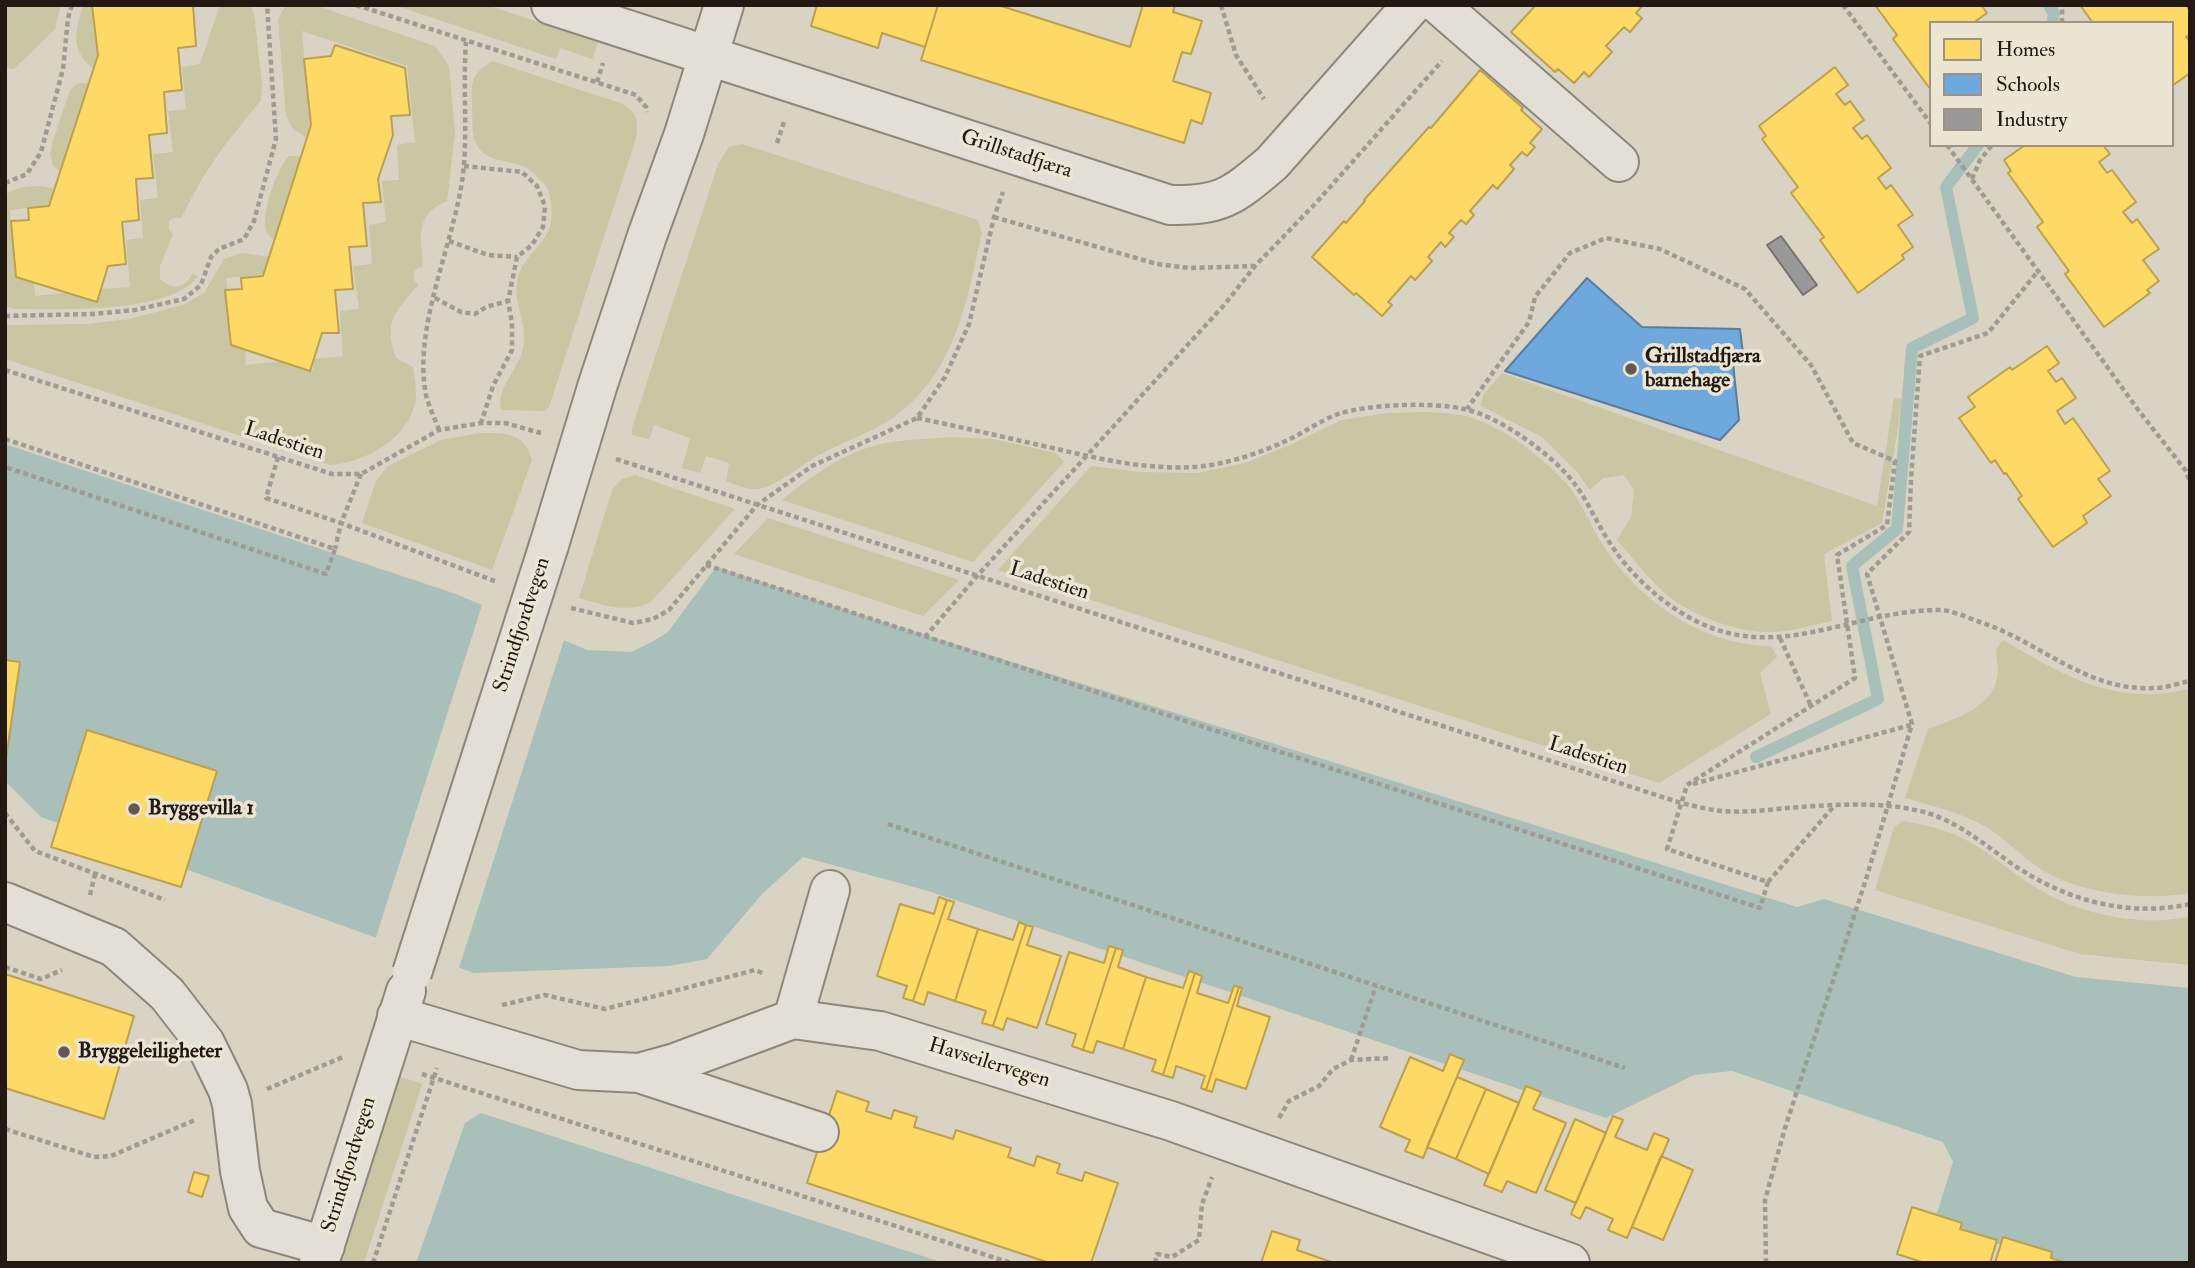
<!DOCTYPE html>
<html>
<head>
<meta charset="utf-8">
<style>
  body { margin:0 }
  #map { position:relative; width:2195px; height:1268px; overflow:hidden; background:#d8d3c2; font-family:"IM FELL Double Pica",serif }
  canvas { display:block }
  .frame { position:absolute; inset:0; border:7px solid #241813; pointer-events:none }
  .legend { position:absolute; left:1929px; top:21px; width:245px; height:126px; box-sizing:border-box; background:#ebe5d2; border:2px solid #9b9386; margin:0; padding:9px 12px; list-style:none; font-size:21px; color:#241813 }
  .legend li { display:flex; align-items:center; gap:14px; height:35px }
  .legend b { width:35px; border:2px solid #9b9386 }
</style>
</head>
<body>
<div id="map">
<canvas width="2195" height="1268"></canvas>
<div class="frame"></div>
<ul class="legend">
<li><b style="height:19px;background:#ffd966"></b>Homes</li>
<li><b style="height:19px;background:#6fa8dc"></b>Schools</li>
<li><b style="height:19px;background:#999"></b>Industry</li>
</ul>
</div>
<script>
const g = document.querySelector('canvas').getContext('2d');
g.lineJoin = 'round';
function fill(path, color) {
  g.fillStyle = color;
  g.fill(path, 'evenodd');
}
function trace(path, color, width, dash) {
  g.strokeStyle = color;
  g.lineWidth = width;
  g.lineCap = dash ? 'butt' : 'round';
  g.setLineDash(dash || []);
  g.stroke(path);
}
function write(font, color, halo, rows, align = 'center') {
  g.font = font + ' "IM FELL Double Pica",serif';
  g.lineWidth = 7;
  g.setLineDash([]);
  g.textBaseline = 'middle';
  g.strokeStyle = halo;
  g.fillStyle = color;
  for (const [text, x, y, turn = 0] of rows) {
    g.save();
    g.translate(x, y);
    g.rotate((+turn || 0) * Math.PI / 180);
    g.textAlign = isNaN(turn) ? turn : align;
    if (halo) g.strokeText(text, 0, 0);
    g.fillText(text, 0, 0);
    g.restore();
  }
}
fill(new Path2D(`
  M5,5H61L55,29L14,69L5,68Z
  M83,5H93L98,54L94,69C70,52 75,30 83,5Z
  M220,5H251L254,14L262,84L261,100L224,146L203,177L181,218H174L169,221V229L173,234L160,266V279C172,290 185,289 192,274L198,276C173,314 57,309 14,309L5,306V195C19,185 39,184 55,189L49,205L10,210L16,276L34,283L35,296L66,293L96,301L101,289L130,287L126,240L143,238L140,200L158,198L153,154L173,152L168,111L186,109L182,67L200,64Z
  M288,5H314L435,46L449,66L455,133L447,201C414,215 421,236 423,266L415,270L413,278L418,285C395,313 383,320 396,358L413,367C414,376 416,385 416,394C415,435 366,463 330,465L5,359V325L87,324L129,319L183,305L204,293L224,259L242,253L270,257L266,274L226,278L234,343L246,348L245,365L284,361L313,370L314,359L343,356L340,311L359,309L353,266L372,264L369,225L386,222L382,181L399,180L397,145L415,142L407,66L302,31L310,125L306,137L293,129L286,116L278,19L284,8Z
  M394,5H487L598,42L592,59L560,48L556,59Z
  M492,61L623,104C637,113 639,122 636,138L549,407L544,411L501,410C497,387 516,372 522,352C530,328 514,308 517,284C522,245 562,248 549,193C548,187 545,185 541,181C536,176 531,169 525,167C506,159 485,163 475,142C471,132 473,116 472,105C471,81 471,75 492,61Z
  M78,83H89L60,172L53,165L50,155L53,140L70,90Z
  M742,144L978,220L982,233C966,303 956,372 894,417C871,433 842,442 817,456C801,465 771,492 751,489C743,488 734,484 726,481L729,463L706,456L700,473L682,468L690,438L654,425L649,439L632,435V428L718,164L729,147Z
  M289,156H301L275,241C274,240 268,234 267,233C259,216 277,169 289,156Z
  M1502,373L1877,506L1894,398L1903,399L1882,523L1824,554L1832,621C1813,625 1792,631 1773,632C1742,633 1708,621 1681,605C1658,591 1635,561 1617,540L1631,517L1634,490L1624,475L1603,478L1590,490L1577,472L1542,437L1481,406L1483,395Z
  M1429,412C1439,413 1450,413 1461,415C1496,422 1540,455 1564,481C1580,498 1590,525 1603,545C1638,601 1704,646 1771,646L1777,657L1760,673L1771,714L1659,783L998,570L1091,466L1140,472L1197,473L1245,463L1290,445L1342,420L1386,413Z
  M480,433C504,433 525,432 532,460L492,570L362,523L376,481L388,466L441,440Z
  M951,437L993,439L1056,453L1064,462L973,562L782,500C811,476 847,450 886,443C907,439 930,439 951,437Z
  M635,475L735,509L651,602C627,614 604,605 579,598L612,490L622,479Z
  M768,518L959,580L923,616L734,554Z
  M2003,640C2051,668 2099,698 2158,694C2168,694 2179,690 2190,689V893C2145,901 2082,894 2042,870C2020,856 2001,833 1977,822C1954,811 1929,805 1905,798L1928,729C1955,719 1996,707 1998,672C1998,665 1996,657 1996,650Z
  M1903,821C1924,825 1945,829 1964,839C1991,853 2014,875 2040,890C2079,914 2145,928 2190,916V965L2080,954L1875,890L1894,827Z
  M400,1077L422,1084L364,1263H339Z`), '#c8c6a3');
fill(new Path2D(`
  M5,444L456,594L587,650L631,652L652,642L668,632L716,567L868,617L1797,907L1824,899L2076,977L2190,988V1263H2057L1934,1223L1953,1162L1943,1142L1732,1071L1694,1075L1606,1118L925,890L803,857L762,894L707,959L669,966L474,973L41,817L5,781Z
  M481,1113L944,1263H416L465,1123Z`), '#a8c0b9');
fill(new Path2D(`
  M483,602L565,637L458,971L375,940Z`), '#d8d3c2');
const homes = new Path2D(`
  M92,5H193L196,46L178,48L182,90L164,92L167,133L149,135L153,178L136,179L139,220L122,222L126,264L108,266L97,302L16,277L11,221L29,220L28,208L49,206L98,55Z
  M817,5H938L925,47L882,33L878,48L811,26Z
  M938,5H998L1130,47L1143,5H1175L1173,12L1202,21L1191,54L1182,52L1173,81L1211,93L1202,124L1191,120L1184,143L921,60Z
  M1536,5H1643L1636,13L1642,18L1630,32L1624,27L1606,46L1612,52L1589,77L1584,72L1574,83L1558,69L1555,72L1511,32Z
  M1875,5H1981L1987,13L1973,23H1931V90L1893,39L1897,35Z
  M2080,5H2186L2190,11V35L2186,37L2190,42V73L2172,86V23H2093Z
  M335,45L405,68L410,115L391,116L393,135L378,179L381,202L363,203L367,246L349,247L353,289L335,290L339,333H322L310,371L231,345L225,290L242,289L241,278L263,276L311,125L304,59L331,56Z
  M1835,67L1848,85L1836,94L1845,105L1850,101L1864,120L1853,128L1862,139L1867,135L1891,168L1878,178L1886,189L1891,185L1913,215L1898,225L1913,247L1902,255L1904,259L1858,293L1820,240L1824,237L1791,193L1798,187L1762,139L1766,136L1759,126Z
  M1480,70L1523,108L1521,110L1542,129L1530,143L1535,147L1527,156L1522,152L1510,165L1514,169L1497,189L1493,185L1470,211L1474,215L1466,224L1461,220L1449,233L1454,237L1445,247L1441,242L1428,257L1432,261L1415,280L1411,276L1388,302L1392,305L1382,316L1356,293L1354,295L1312,257L1344,221L1346,223L1365,201L1364,200L1429,127L1431,128Z
  M2025,145H2103L2110,154L2099,162L2107,173L2112,170L2136,202L2123,212L2132,223L2137,219L2159,249L2143,260L2159,281L2147,290L2150,293L2104,327L2065,274L2069,271L2037,227L2043,222L2008,173L2011,171L2004,160Z
  M2047,346L2059,363L2048,371L2056,382L2062,378L2076,398L2057,411L2065,424L2073,418L2110,471L2098,479L2111,496L2083,516L2087,523L2053,547L2018,499L2022,496L2006,473L2004,474L1995,460L1991,463L1959,418L1975,407L1968,397L2010,367L2012,370Z
  M5,660L20,662L5,766Z
  M87,730L217,771L181,887L51,847Z
  M939,897L947,900L913,1001L903,998L907,986L877,976L900,904L934,914Z
  M947,900L954,902L948,919L978,929L955,1001L928,992L924,1005L913,1001Z
  M1019,922L1026,925L993,1026L982,1023L986,1011L955,1001L978,929L1013,940Z
  M1026,925L1033,927L1027,945L1061,956L1037,1028L1007,1018L1003,1030L993,1026Z
  M1109,946L1116,948L1083,1050L1072,1046L1076,1034L1046,1024L1069,952L1104,963Z
  M1116,948L1123,950L1118,967L1146,977L1123,1049L1097,1041L1093,1053L1083,1050Z
  M1189,971L1195,973L1163,1075L1152,1071L1156,1060L1123,1049L1146,977L1183,988Z
  M1195,973L1202,976L1197,993L1228,1003L1234,986L1239,987L1206,1090L1201,1088L1205,1076L1176,1066L1173,1078L1163,1075Z
  M5,974L134,1016L104,1119L5,1088Z
  M1239,987L1242,988L1237,1006L1270,1017L1246,1089L1216,1079L1212,1092L1206,1090Z
  M1450,1054L1464,1060L1423,1158L1405,1151L1410,1140L1380,1127L1410,1057L1443,1071Z
  M1457,1077L1486,1089L1456,1159L1427,1147Z
  M1526,1086L1541,1092L1533,1109L1566,1123L1536,1193L1507,1181L1502,1192L1484,1185Z
  M1486,1089L1519,1103L1489,1174L1456,1159Z
  M837,1091L869,1102L866,1111L891,1119L894,1110L917,1117L914,1127L953,1139L956,1130L1011,1148L1008,1157L1034,1166L1037,1156L1060,1164L1057,1173L1082,1181L1085,1172L1118,1183L1091,1263H1050L807,1183Z
  M1613,1116L1623,1120L1615,1137L1647,1150L1654,1133L1669,1139L1627,1238L1608,1230L1613,1219L1586,1207L1580,1219L1571,1214Z
  M1575,1119L1606,1133L1576,1203L1545,1190Z
  M1661,1156L1693,1170L1663,1240L1632,1227Z
  M194,1172L209,1176L202,1197L188,1192Z
  M1912,1207L1962,1223L1960,1229L1997,1240L1990,1263H1925L1897,1254Z
  M1272,1231L1300,1240L1297,1250L1334,1263H1261Z
  M2003,1237L2052,1252L2051,1258L2066,1263H1995Z`);
fill(homes, '#ffd966');
trace(homes, '#bd9f4d', 2);
const schools = new Path2D(`
  M1587,278L1642,327L1740,329L1744,362L1733,363L1739,420L1720,440L1505,371Z`);
fill(schools, '#6fa8dc');
trace(schools, '#587da0', 2);
const industry = new Path2D(`
  M1781,236L1817,285L1803,295L1767,245Z`);
fill(industry, '#999');
trace(industry, '#767271', 2);
trace(new Path2D(`
  M2049,5L2054,14L2052,23
  M1756,757L1878,699L1852,566L1897,529L1912,348L1973,318L1946,187L1978,145`), '#a8c0b9', 12);
const minor = new Path2D(`
  M551,5L1170,205C1222,206 1233,196 1272,163L1412,5
  M1439,5L1619,162
  M549,545L598,384L647,236L684,134L724,5
  M5,902L114,947L167,994L205,1043L228,1090L232,1104L240,1171L248,1208L261,1228L325,1246
  M397,1016L578,1070L639,1073L675,1063L793,1019L880,1031L1171,1121L1570,1263
  M793,1019L830,890
  M639,1073L819,1132
  M319,1263L406,991`);
trace(minor, '#8b877d', 42);
trace(new Path2D(`
  M356,5L636,95L646,107L647,112
  M1221,5L1236,55L1264,99
  M1843,5L1931,124
  M2062,23V5
  M597,82L603,63
  M777,143L784,122
  M1947,145L2139,411L2186,471L2190,482
  M464,166L522,172L537,186L545,206L543,227L532,245L517,257L508,301L512,323V350L493,386L481,423
  M1972,179L1980,160L1992,145
  M5,183L27,174L41,152L63,69L68,18L72,5
  M994,217L1157,264L1189,268L1254,266
  M449,241L488,255L517,257
  M435,298L461,312L475,314L486,307L508,301
  M5,316L93,314L135,310L184,299L201,285L211,257L219,249L244,239L254,221L276,139L267,5
  M5,370L332,474H361L439,430L481,423H505L541,433
  M917,418C961,427 1004,437 1048,447C1096,458 1144,470 1194,467C1225,465 1260,453 1288,440C1305,432 1321,420 1338,414C1369,404 1433,402 1464,409C1499,416 1553,455 1574,483C1588,501 1597,524 1610,543C1626,569 1654,596 1680,612C1771,670 1846,610 1940,610C1952,610 1968,618 1980,622C2041,642 2086,692 2155,688C2167,688 2179,683 2190,681
  M439,430C435,419 429,407 426,395C412,323 458,237 464,165C467,124 463,83 466,42
  M5,439L335,549L326,574L5,467
  M278,457L266,498L341,523L335,549
  M616,459L1681,803C1695,806 1709,810 1723,811C1744,813 1766,810 1787,808C1829,805 1874,801 1915,810C1952,817 1978,840 2008,861C2061,899 2125,918 2190,904
  M361,474L341,523L497,582
  M706,565L1760,908L1768,882L1667,849L1687,785L1855,678L1837,555L1887,525L1895,461L1853,443L1811,365L1745,289L1660,249L1606,238L1570,253L1535,297L1529,322L1467,409
  M571,608L633,623L653,619L669,610L757,505L812,466L917,418L945,377L969,324L994,217L1003,192
  M925,637L977,576L1225,304L1255,266L1315,204L1442,61
  M1780,638L1811,706
  M1693,784L1911,725
  M5,813L35,851L165,900
  M888,824L1625,1068
  M1768,882L1834,806
  M90,895L95,874
  M5,967L41,979L62,970
  M502,1005L545,995L605,1009L755,970L765,974
  M1351,1060L1376,986
  M422,1074L1011,1263
  M267,1089L343,1057
  M1279,1118L1289,1101L1319,1086L1333,1069L1351,1060L1391,1058
  M5,1129L94,1157L111,1156L195,1120
  M373,1263L437,1068
  M1155,1263L1157,1254L1172,1257L1199,1240L1202,1204L1212,1177
  M1766,1263L1765,1200L1785,1128L1867,876L1912,724L1867,574L1909,532L1911,479L1920,356L1988,333L2038,271`), '#9e9b95', 4.5, [5, 3.5]);
trace(minor, '#e1dfd6', 38);
const minorBridge = new Path2D(`
  M412,973L549,545`);
trace(minorBridge, '#8b877d', 42, []);
trace(minorBridge, '#e1dfd6', 38);
for (const [x, y, r, color] of [
  [1631,369,7,"#635950"],
  [134,809,7,"#635950"],
  [64,1052,7,"#635950"]
]) {
  const dot = new Path2D();
  dot.arc(x, y, r, 0, 2 * Math.PI);
  g.fillStyle = color;
  g.fill(dot);
  trace(dot, '#ebe5d2', 2.5);
}
write('21px', '#241813', '#ebe5d2', [
  ["Grillstadfjæra",1016,155,18],
  ["Ladestien",284,442,18],
  ["Ladestien",1049,582,18],
  ["Strindfjordvegen",523,625,-72],
  ["Ladestien",1588,757,18],
  ["Havseilervegen",989,1064,17],
  ["Strindfjordvegen",350,1165,-73]
]);
write('bold 21px', '#241813', '#ebe5d2', [
  ["Grillstadfjæra",1645,357],
  ["barnehage",1645,381],
  ["Bryggevilla 1",148,809],
  ["Bryggeleiligheter",78,1052]
], 'left');
</script>
</body>
</html>
